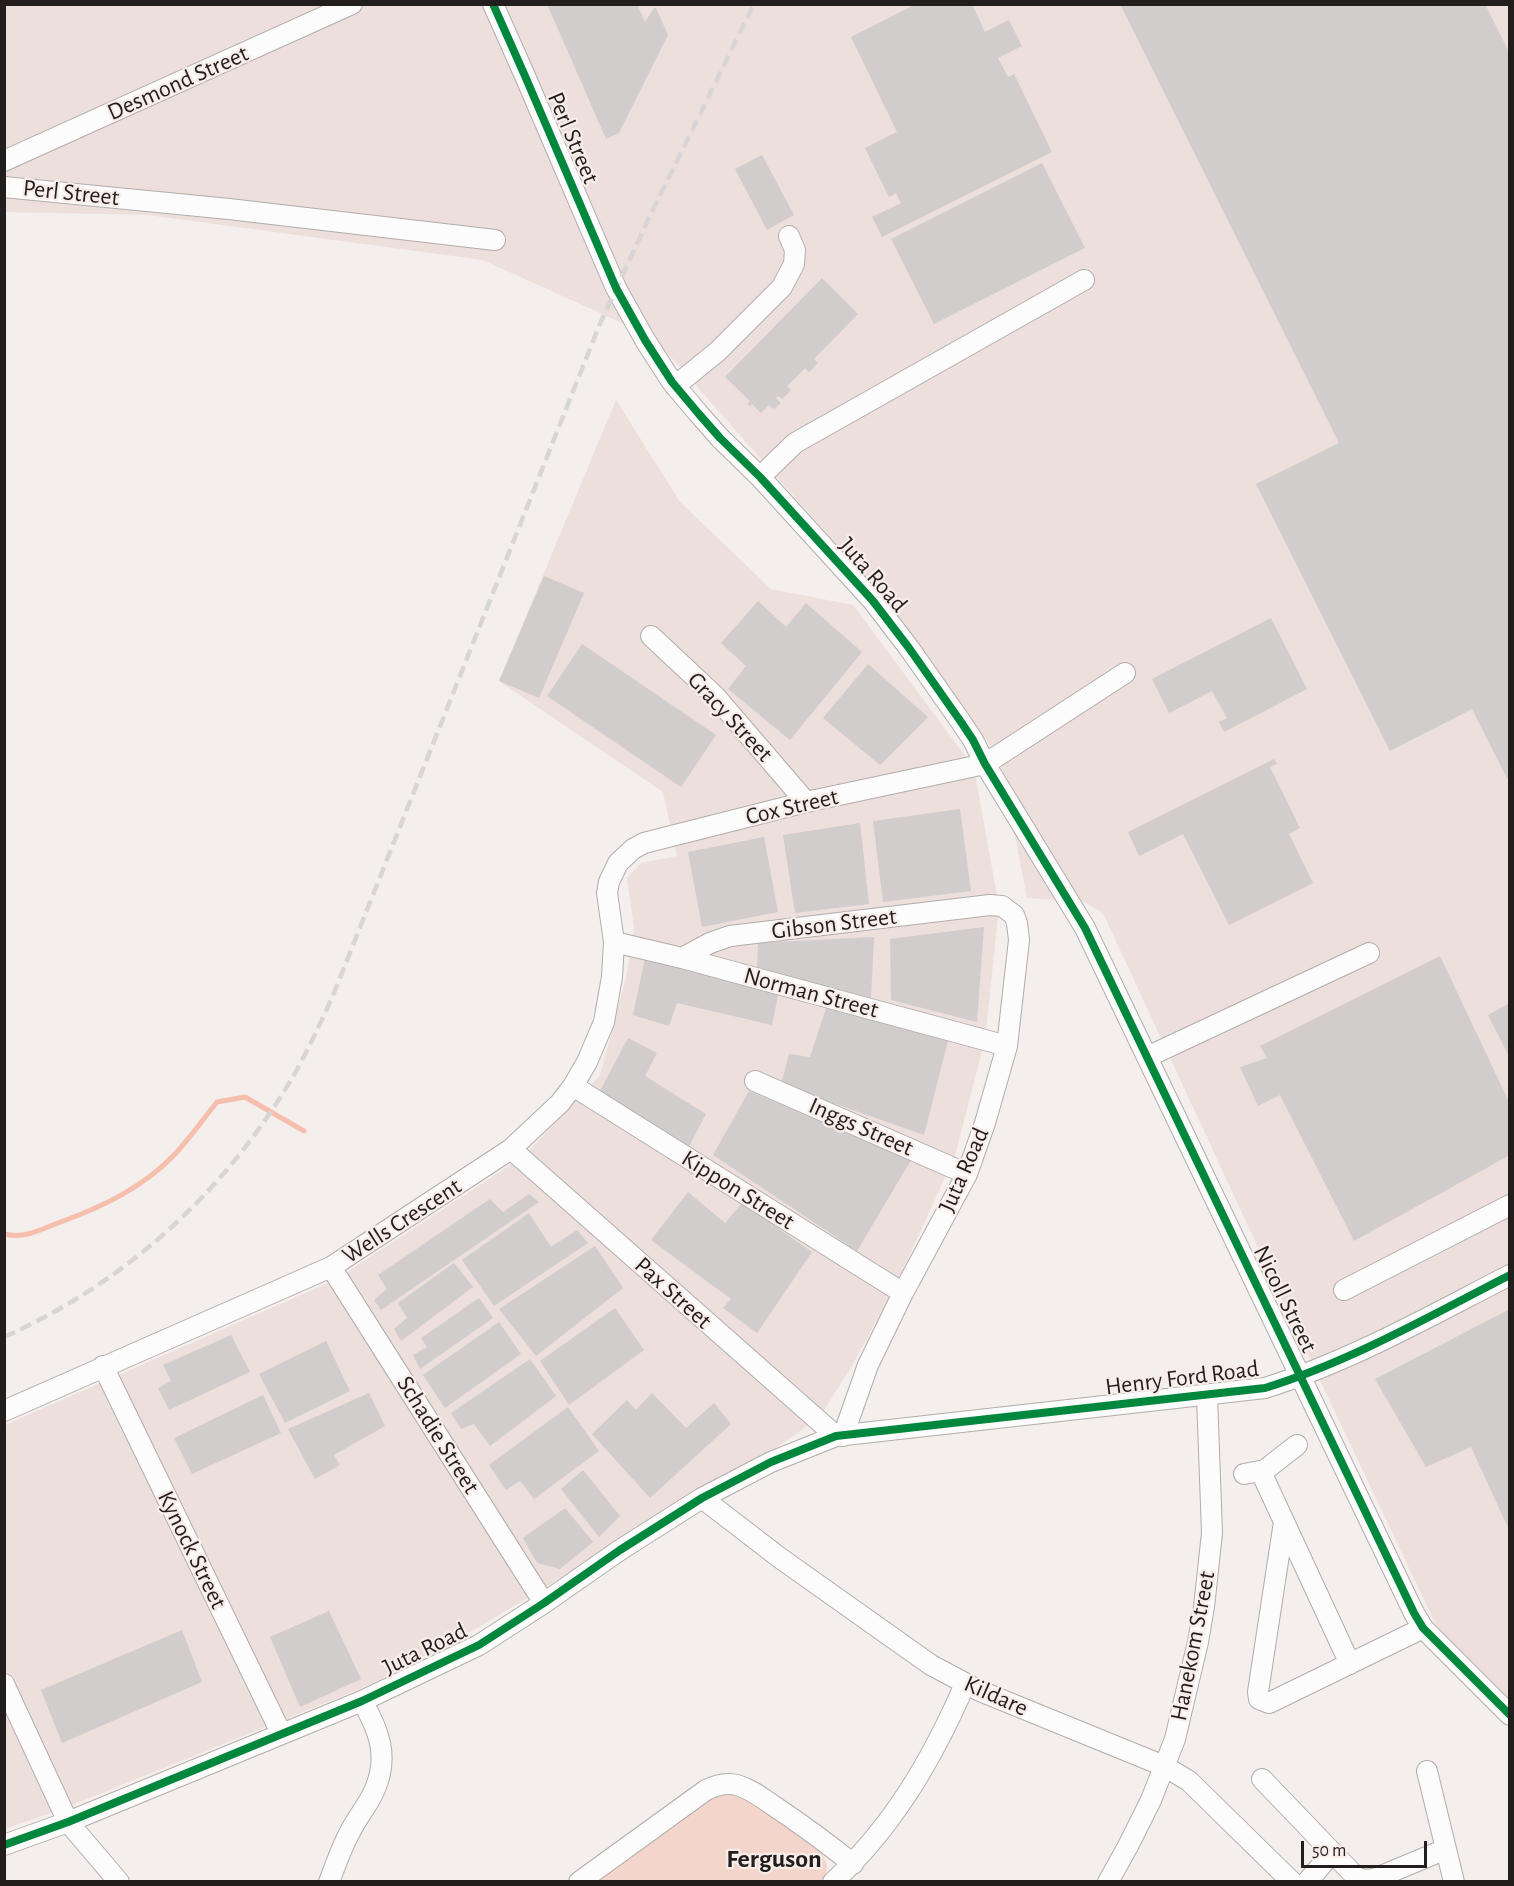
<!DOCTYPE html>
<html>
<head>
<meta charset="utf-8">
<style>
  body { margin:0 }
  #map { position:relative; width:1514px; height:1886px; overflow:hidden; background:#f4eeec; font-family:"Alegreya Sans",sans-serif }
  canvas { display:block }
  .frame { position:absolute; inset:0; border:6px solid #221e1d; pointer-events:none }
  .scale { position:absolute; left:1301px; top:1841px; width:126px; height:27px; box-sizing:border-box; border:3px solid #221e1d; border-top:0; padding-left:8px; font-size:18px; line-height:21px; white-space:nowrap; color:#221e1d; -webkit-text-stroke:4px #f8ede9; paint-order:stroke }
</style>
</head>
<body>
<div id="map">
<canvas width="1514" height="1886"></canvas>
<div class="frame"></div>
<div class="scale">50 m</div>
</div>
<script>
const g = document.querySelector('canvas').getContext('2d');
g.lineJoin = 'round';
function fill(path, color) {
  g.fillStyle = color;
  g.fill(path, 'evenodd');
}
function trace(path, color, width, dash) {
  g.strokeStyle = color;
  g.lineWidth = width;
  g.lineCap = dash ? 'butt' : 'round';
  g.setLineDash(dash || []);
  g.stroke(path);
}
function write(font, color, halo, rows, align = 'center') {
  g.font = font + ' "Alegreya Sans",sans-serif';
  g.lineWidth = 4.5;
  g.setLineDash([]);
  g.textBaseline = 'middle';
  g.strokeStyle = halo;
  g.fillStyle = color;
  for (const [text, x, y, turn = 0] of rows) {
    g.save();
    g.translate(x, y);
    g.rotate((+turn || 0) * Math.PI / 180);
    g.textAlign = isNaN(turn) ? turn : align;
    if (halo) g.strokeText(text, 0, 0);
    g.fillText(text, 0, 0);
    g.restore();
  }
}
fill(new Path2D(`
  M5,5H1509V1702L1437,1627L1299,1336L1103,913L1083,901L1027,898L1000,758L870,582L653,337L483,260L148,215L5,212Z
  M616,400L680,502L771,589L853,605L974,768L999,907L985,1039L955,1156L892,1293L850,1369L819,1418L744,1470L641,1529L479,1627L367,1686L67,1807L5,1829V1425L335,1280L524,1156L600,1075L626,978L634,928L627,878L641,863L677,856L663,792L499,681Z`), '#eddfdb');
fill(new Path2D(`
  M727,1791L743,1795L819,1848L827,1864L826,1874L822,1881L595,1882L718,1794Z`), '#f3d5cb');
trace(new Path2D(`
  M4,1234C24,1239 40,1230 58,1223C102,1207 143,1188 176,1153C191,1137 203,1119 217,1102L245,1097L304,1131`), '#f6beac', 5);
fill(new Path2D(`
  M547,4H637L645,22L654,8H656L668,35L619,133L606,139Z
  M916,4H972L985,32L1009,20L1022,46L998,58L1008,77L1014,74L1052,152L882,237L872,217L901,203L896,193L889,197L865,148L897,132L851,37Z
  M1120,4H1485L1510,54V784L1472,709L1390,751L1256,484L1339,443Z
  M762,155L794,215L767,230L735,169Z
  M1042,163L1085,248L934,324L891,239Z
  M822,278L858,314L814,359L818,363L809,372L805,368L787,386L791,390L782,399L778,396L776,398L781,403L774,409L769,405L761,413L752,404L750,406L747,404L750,401L725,377Z
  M544,576L584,593L539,698L499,681Z
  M758,601L786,627L806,603L862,652L790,740L728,689L746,666L721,643Z
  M1271,618L1307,689L1224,732L1219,722L1227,718L1212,691L1169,713L1152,679Z
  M582,644L716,735L681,787L547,696Z
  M868,664L928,717L880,765L823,718Z
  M1274,759L1277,764L1270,767L1300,828L1289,834L1313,883L1229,925L1183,834L1139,856L1128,832Z
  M960,809L971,891L883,902L873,821Z
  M860,823L869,904L795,913L783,835Z
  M764,837L778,912L702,927L688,852Z
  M984,927L977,1022L891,1000L890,939Z
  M874,937L871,998L757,971L758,943Z
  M1440,956L1510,1104V1155L1354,1241L1280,1095L1258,1106L1240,1067L1267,1058L1260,1046Z
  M645,958L779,990L772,1025L677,1003L669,1026L633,1015Z
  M1510,1003V1058L1488,1015Z
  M826,1008L948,1041L924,1135L781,1085L789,1054L810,1057Z
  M628,1038L657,1053L645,1076L706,1114L688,1148L600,1091Z
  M749,1091L911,1160L857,1251L713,1155Z
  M688,1192L725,1223L742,1203L812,1252L757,1333L723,1308L731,1299L651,1240Z
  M529,1194L539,1202L381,1310L374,1300L387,1289L378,1275L490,1199L503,1212Z
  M529,1213L551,1247L577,1230L588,1243L494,1306L462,1260Z
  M595,1246L623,1288L536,1356L499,1309Z
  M454,1263L473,1287L401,1341L394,1329L407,1318L398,1303Z
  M479,1298L493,1318L420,1369L413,1355L427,1347L421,1338Z
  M615,1308L644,1350L569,1405L540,1361Z
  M1510,1309V1532L1471,1447L1426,1467L1375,1379Z
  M499,1322L521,1354L445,1408L423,1375Z
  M231,1335L250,1372L169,1410L158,1388L171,1381L163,1365Z
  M326,1341L350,1391L285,1423L259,1374Z
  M530,1359L556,1396L490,1446L474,1424L461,1429L451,1413Z
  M369,1393L385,1426L334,1455L340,1465L315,1479L288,1429Z
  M652,1393L686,1428L714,1403L731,1424L650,1498L592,1434L627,1400L636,1410Z
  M263,1395L281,1433L192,1474L174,1438Z
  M568,1407L599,1451L534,1499L520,1481L506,1490L489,1465Z
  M583,1470L620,1516L599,1537L561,1489Z
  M565,1508L593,1542L560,1569L537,1563L523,1538Z
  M329,1611L361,1679L300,1707L270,1637Z
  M182,1630L202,1682L62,1743L41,1690Z`), '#d1cdcc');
const minor = new Path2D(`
  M493,4L525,76L616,288L645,340L672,382L698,413L720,438L760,477L873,601L909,648L961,722L973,740L985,764L1085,928L1414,1613L1423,1628L1510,1715
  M4,161L352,4
  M4,187L229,209L495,240
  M675,386L717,352L782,287L794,264L795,250L789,236
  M760,477L795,443L1084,280
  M651,636L715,696L806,802
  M614,942L682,958L1007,1046
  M682,958L710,943L730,936L990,905L1002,906L1014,915L1017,923L1019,940L1007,1046L985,1123L967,1174L903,1293L868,1365L843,1436
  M1147,1057L1369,953
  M755,1081L967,1174
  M573,1086L903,1293
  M511,1149L836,1436
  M331,1267L544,1603
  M1344,1290L1510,1205
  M103,1366L281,1733
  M4,1411L331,1267L511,1149L560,1103L573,1086L587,1062L604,1022L612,977L614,942L607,893L609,882L618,863L633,849L644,843L806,802L985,764L1125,673
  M1261,1472L1350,1664
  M1244,1474L1265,1470L1297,1445
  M702,1498L780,1558L931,1665L980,1691L1164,1766L1189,1781L1292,1882
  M1284,1522L1258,1692L1259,1699L1269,1703L1423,1628
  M4,1684L68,1822L119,1882
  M1427,1771L1454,1882
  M1262,1779L1356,1877L1364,1880L1374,1879L1446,1849
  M4,1845L68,1822L362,1701L479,1645L544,1603L620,1550L702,1498L771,1462L836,1436L1265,1388C1351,1361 1430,1316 1510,1275
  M329,1882C336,1864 342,1846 351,1830C358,1816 369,1804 375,1789C389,1756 379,1730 362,1701
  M579,1882L706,1790C716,1785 726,1782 737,1785C751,1789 762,1798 774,1806C801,1824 827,1843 853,1864
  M833,1882C893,1827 933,1758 965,1684
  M1108,1882L1128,1846L1151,1800L1175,1739L1198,1642L1204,1607L1212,1533L1207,1396
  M1307,1882L1332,1853`);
trace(minor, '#b1adab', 22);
trace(minor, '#fdfcfc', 20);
trace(new Path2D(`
  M4,1337C127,1282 226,1191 294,1075C308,1050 320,1024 332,998L599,326L648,220L754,4`), '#d8d6d5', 4.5, [12, 6]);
trace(new Path2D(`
  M493,4L525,76L616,288L645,340L672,382L698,413L720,438L760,477L873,601L909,648L961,722L973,740L985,764L1085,928L1414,1613L1423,1628L1510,1715
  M4,1845L68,1822L362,1701L479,1645L544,1603L620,1550L702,1498L771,1462L836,1436L1265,1388C1351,1361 1430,1316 1510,1275`), '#00873e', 8);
write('24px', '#221e1d', '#f8ede9', [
  ["Desmond Street",178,83,-24],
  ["Perl Street",573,138,67],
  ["Perl Street",71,193,6],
  ["Juta Road",873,575,49],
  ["Gracy Street",730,717,47],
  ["Cox Street",792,807,-13],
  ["Gibson Street",834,924,-7],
  ["Norman Street",811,993,15],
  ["Inggs Street",861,1127,24],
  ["Juta Road",964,1170,-66],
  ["Kippon Street",738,1190,32],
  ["Wells Crescent",402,1221,-33],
  ["Pax Street",673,1293,42],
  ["Nicoll Street",1285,1299,64],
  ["Henry Ford Road",1182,1378,-7],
  ["Schadie Street",438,1435,58],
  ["Kynock Street",192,1550,64],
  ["Hanekom Street",1193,1646,-79],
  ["Juta Road",425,1649,-26],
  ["Kildare",996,1696,24]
]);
write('bold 26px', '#221e1d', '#f8ede9', [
  ["Ferguson",774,1859]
]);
</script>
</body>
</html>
